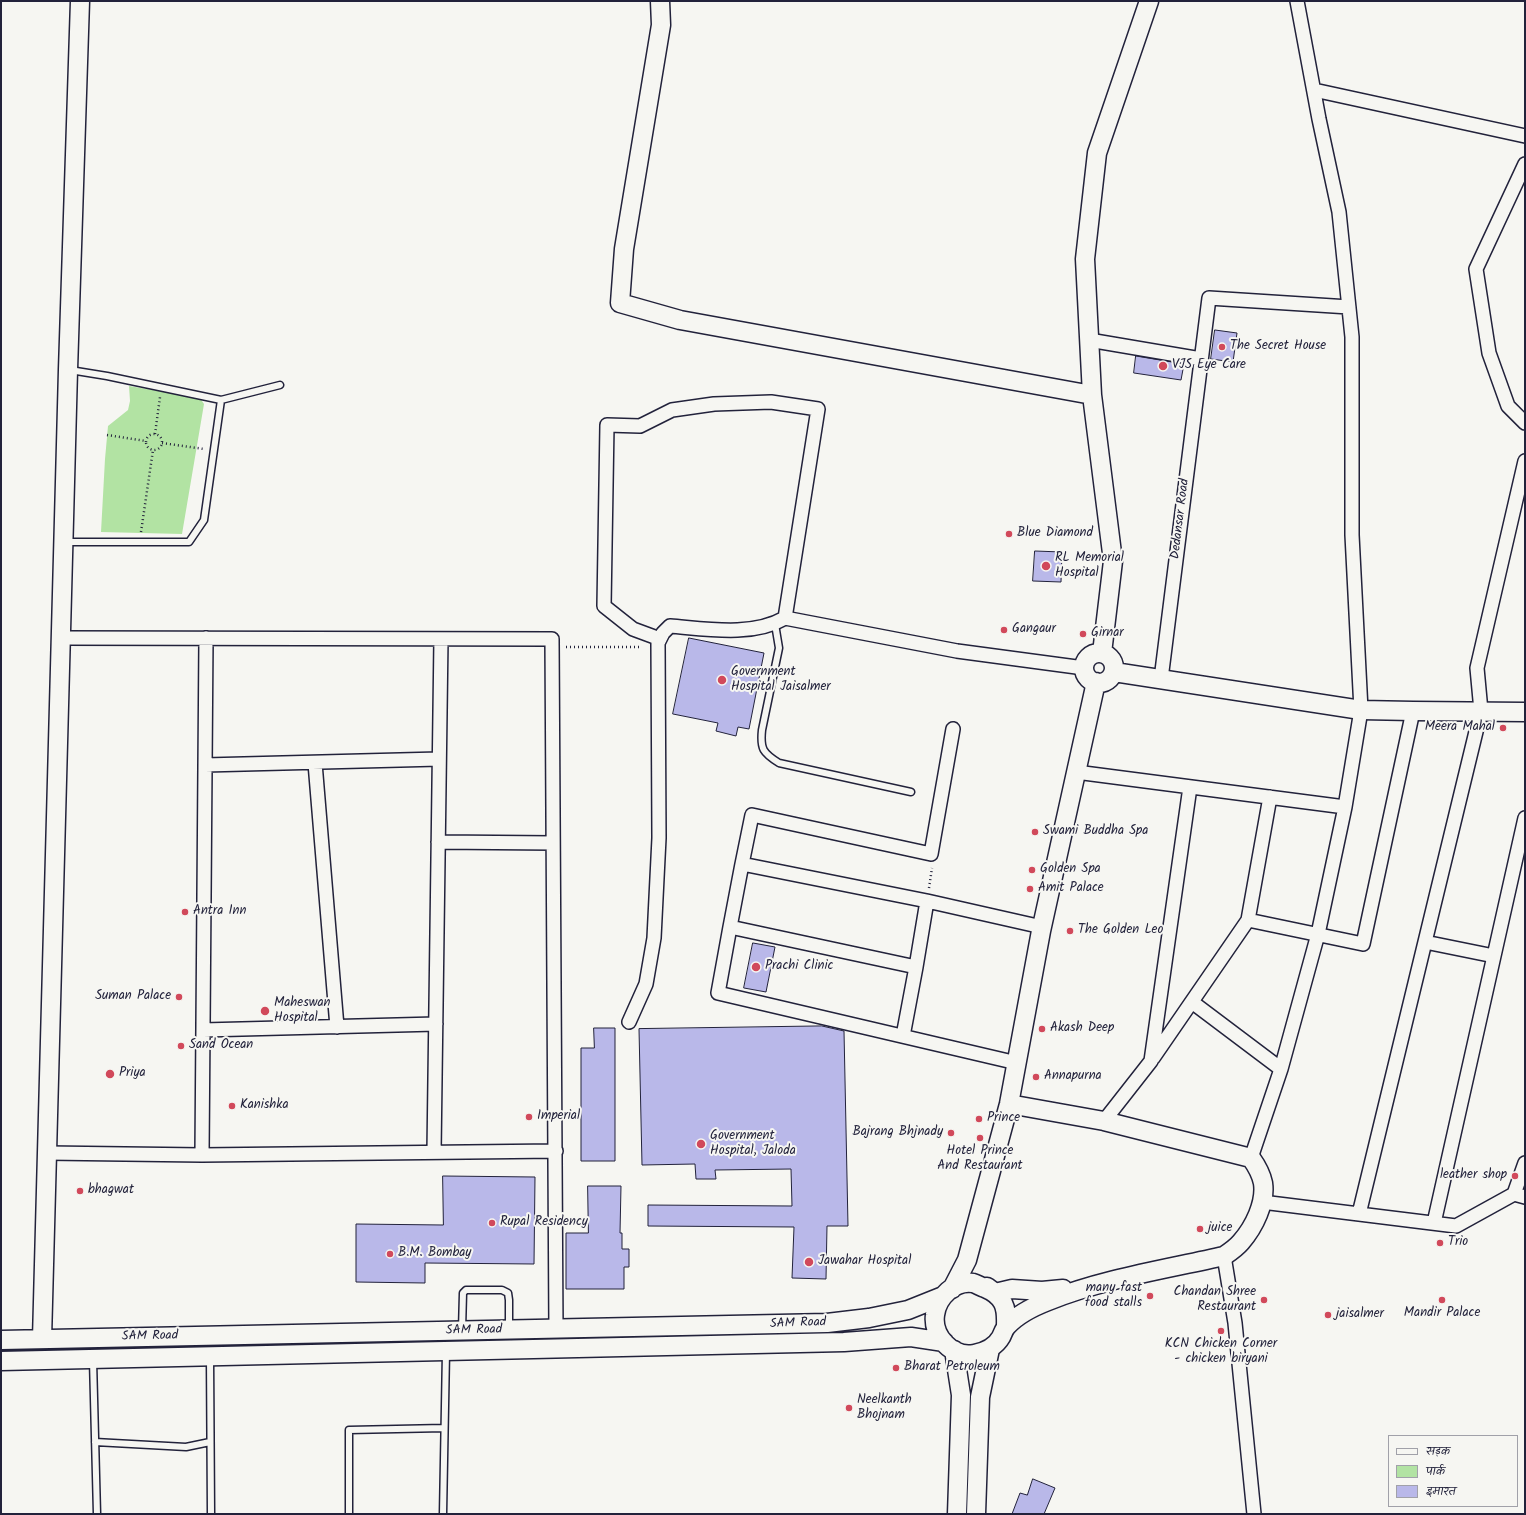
<!DOCTYPE html>
<html>
<head>
<meta charset="utf-8">
<style>
  body { margin:0 }
  #map { position:relative; width:1526px; height:1515px; overflow:hidden; background:#f6f6f2; font-family:Kalam,"Playpen Sans Deva",sans-serif }
  canvas { display:block }
  .frame { position:absolute; inset:0; border:2px solid #22223b; pointer-events:none }
  .legend { position:absolute; left:1388px; top:1435px; width:130px; height:72px; box-sizing:border-box; background:#f6f6f2; border:1px solid #a1a1a9; margin:0; padding:5px 7px; list-style:none; font-size:12px; color:#22223b }
  .legend li { display:flex; align-items:center; gap:8px; height:20px }
  .legend b { width:20px; border:1px solid #a1a1a9 }
</style>
</head>
<body>
<div id="map">
<canvas width="1526" height="1515"></canvas>
<div class="frame"></div>
<ul class="legend">
<li><b style="height:5px;background:#f6f6f2"></b>सड़क</li>
<li><b style="height:11px;background:#b2e3a3"></b>पार्क</li>
<li><b style="height:11px;background:#b9b8e9"></b>इमारत</li>
</ul>
</div>
<script>
const g = document.querySelector('canvas').getContext('2d');
g.lineJoin = 'round';
function fill(path, color) {
  g.fillStyle = color;
  g.fill(path, 'evenodd');
}
function trace(path, color, width, dash) {
  g.strokeStyle = color;
  g.lineWidth = width;
  g.lineCap = dash ? 'butt' : 'round';
  g.setLineDash(dash || []);
  g.stroke(path);
}
function write(font, color, halo, rows, align = 'center') {
  g.font = font + ' Kalam,sans-serif';
  g.lineWidth = 4;
  g.setLineDash([]);
  g.textBaseline = 'middle';
  g.strokeStyle = halo;
  g.fillStyle = color;
  for (const [text, x, y, turn = 0] of rows) {
    g.save();
    g.translate(x, y);
    g.rotate((+turn || 0) * Math.PI / 180);
    g.textAlign = isNaN(turn) ? turn : align;
    if (halo) g.strokeText(text, 0, 0);
    g.fillText(text, 0, 0);
    g.restore();
  }
}
fill(new Path2D(`
  M129,386L200,398L204,404L182,534L101,532L105,459L108,426L128,410L130,401Z`), '#b2e3a3');
const building = new Path2D(`
  M1215,330L1237,333L1233,362L1211,359Z
  M1136,356L1184,364L1181,380L1134,373Z
  M1035,551L1062,552L1061,582L1033,581Z
  M689,638L764,653L749,729L738,727L736,736L716,731L718,723L673,714Z
  M753,943L775,947L766,992L744,988Z
  M822,1026L844,1031L848,1226H827L826,1279L792,1278L794,1227L648,1226V1205L792,1206L791,1169L715,1170L716,1179H696L695,1164L642,1165L639,1029Z
  M594,1028H615V1161H581V1048H594Z
  M443,1176L535,1177L534,1264L425,1263V1283L356,1282V1224L443,1225Z
  M588,1186H621L620,1233H622V1249H629V1267H624V1289H566V1233H588Z
  M1033,1479L1055,1488L1044,1514H1012L1020,1493L1027,1495Z`);
fill(building, '#b9b8e9');
trace(building, '#22223b', 1);
const lane = new Path2D(`
  M70,370L107,376L221,400L280,385
  M66,542H189L204,520L221,400
  M775,624L779,648L762,730C760,749 763,753 779,763L911,792
  M462,1330L463,1293L466,1290H502L508,1293L509,1300V1328
  M210,1358L211,1514
  M93,1360L97,1514
  M95,1442L186,1447L210,1442
  M349,1514V1430L444,1428
  M443,1514L446,1352`);
const street = new Path2D(`
  M1314,90L1525,136
  M1525,164L1476,269L1489,353L1508,406L1525,423
  M1089,340L1201,359
  M61,638L552,639L556,1329
  M660,639L633,629L604,606L607,425L640,426L672,410L714,404L771,402L818,409L785,618L957,651L1084,668
  M1161,679L1209,298L1349,307
  M315,763L337,1027
  M205,765L439,759
  M1076,772L1345,807
  M438,842L553,843
  M742,864L752,815L931,854L953,729
  M927,901L1042,927
  M1248,920L1363,944L1413,711
  M730,927L742,864L927,901L916,967
  M1425,942L1494,956
  M1192,1002L1281,1069
  M629,1022L646,984L654,938L659,838L658,643L663,633L670,626C707,629 752,637 785,618
  M203,1030L436,1024
  M903,1036L916,967L730,927L718,993L1017,1063
  M1153,1058L1248,920L1270,797
  M1104,1121L1151,1061L1190,787
  M434,1152L441,639
  M47,1153L202,1155L556,1151
  M202,1155L206,638
  M1251,1158L1281,1069L1318,934L1345,807L1361,710L1352,535V337L1339,212L1319,119L1297,1
  M1514,1194L1525,1163
  M1262,1202L1456,1226L1514,1194L1525,1197
  M1359,1214L1481,711L1477,668L1525,461
  M1434,1223L1525,818
  M1224,1256L1235,1323L1254,1514`);
const secondary = new Path2D(`
  M660,1L661,25L624,249L620,303L680,320L1092,395
  M1102,653L1113,561L1092,395L1085,259L1097,153L1149,1
  M1084 668a15 15 0 1 1 30 0a15 15 0 1 1-30 0Z
  M1114,672L1361,710L1413,711L1525,712
  M987,1287L995,1293L1012,1289L1042,1291L1063,1289
  M952,1289L967,1260L1009,1104L1041,931L1096,682
  M1006,1327C1006,1318 1007,1311 1003,1303C999,1295 992,1291 985,1288C981,1287 977,1284 973,1283C955,1280 937,1297 935,1315C932,1336 952,1358 974,1354C985,1352 996,1346 1001,1337C1003,1333 1004,1329 1007,1326C1017,1315 1035,1306 1048,1301C1102,1279 1167,1269 1224,1256C1230,1252 1236,1248 1241,1242C1254,1227 1266,1203 1263,1183C1261,1173 1256,1165 1251,1158L1104,1121L1009,1104
  M42,1339L68,370L80,1
  M1,1340L827,1323L869,1318L908,1310L943,1296
  M954,1350L961,1395L957,1514
  M1,1361L844,1342L911,1337L944,1342
  M976,1514L980,1397L990,1349`);
trace(lane, '#22223b', 9);
trace(street, '#22223b', 16);
trace(secondary, '#22223b', 21);
trace(new Path2D(`
  M155,434L160,397
  M146 442a8 8 0 1 1 16 0a8 8 0 1 1-16 0Z
  M107,435L146,441
  M162,443L204,449
  M141,532L153,450
  M566,647H639
  M929,888L932,868`), '#22223b', 2.5, [1, 3]);
trace(lane, '#f6f6f2', 6);
trace(street, '#f6f6f2', 13);
trace(secondary, '#f6f6f2', 18);
for (const [x, y, r, color] of [
  [1222,347,4,"#d1495b"],
  [1163,366,5,"#d1495b"],
  [1009,534,4,"#d1495b"],
  [1046,566,5,"#d1495b"],
  [1004,630,4,"#d1495b"],
  [1083,634,4,"#d1495b"],
  [722,680,5,"#d1495b"],
  [1503,728,4,"#d1495b"],
  [1035,832,4,"#d1495b"],
  [1032,870,4,"#d1495b"],
  [1030,889,4,"#d1495b"],
  [185,912,4,"#d1495b"],
  [1070,931,4,"#d1495b"],
  [756,967,5,"#d1495b"],
  [179,997,4,"#d1495b"],
  [265,1011,5,"#d1495b"],
  [1042,1029,4,"#d1495b"],
  [181,1046,4,"#d1495b"],
  [110,1074,5,"#d1495b"],
  [1036,1077,4,"#d1495b"],
  [232,1106,4,"#d1495b"],
  [529,1117,4,"#d1495b"],
  [979,1119,4,"#d1495b"],
  [951,1133,4,"#d1495b"],
  [980,1138,4,"#d1495b"],
  [701,1144,5,"#d1495b"],
  [1515,1176,4,"#d1495b"],
  [80,1191,4,"#d1495b"],
  [492,1223,4,"#d1495b"],
  [1200,1229,4,"#d1495b"],
  [1440,1243,4,"#d1495b"],
  [390,1254,4,"#d1495b"],
  [809,1262,5,"#d1495b"],
  [1150,1296,4,"#d1495b"],
  [1264,1300,4,"#d1495b"],
  [1442,1300,4,"#d1495b"],
  [1328,1315,4,"#d1495b"],
  [1221,1331,4,"#d1495b"],
  [896,1368,4,"#d1495b"],
  [849,1408,4,"#d1495b"]
]) {
  const dot = new Path2D();
  dot.arc(x, y, r, 0, 2 * Math.PI);
  g.fillStyle = color;
  g.fill(dot);
  trace(dot, '#f6f6f2', 1.5);
}
write('13px', '#22223b', '#f6f6f2', [
  ["The Secret House",1230,347],
  ["VJS Eye Care",1172,366],
  ["Blue Diamond",1017,534],
  ["RL Memorial",1055,559],
  ["Hospital",1055,574],
  ["Gangaur",1012,630],
  ["Girnar",1091,634],
  ["Government",731,673],
  ["Hospital Jaisalmer",731,688],
  ["Meera Mahal",1495,728,"right"],
  ["Swami Buddha Spa",1043,832],
  ["Golden Spa",1040,870],
  ["Amit Palace",1038,889],
  ["Antra Inn",193,912],
  ["The Golden Leo",1078,931],
  ["Prachi Clinic",765,967],
  ["Suman Palace",171,997,"right"],
  ["Maheswan",274,1004],
  ["Hospital",274,1019],
  ["Akash Deep",1050,1029],
  ["Sand Ocean",189,1046],
  ["Priya",119,1074],
  ["Annapurna",1044,1077],
  ["Kanishka",240,1106],
  ["Imperial",537,1117],
  ["Prince",987,1119],
  ["Bajrang Bhjnady",943,1133,"right"],
  ["Government",710,1137],
  ["Hospital, Jaloda",710,1152],
  ["Hotel Prince",980,1152,"center"],
  ["And Restaurant",980,1167,"center"],
  ["leather shop",1507,1176,"right"],
  ["bhagwat",88,1191],
  ["Rupal Residency",500,1223],
  ["juice",1208,1229],
  ["Trio",1448,1243],
  ["B.M. Bombay",398,1254],
  ["Jawahar Hospital",818,1262],
  ["many fast",1142,1289,"right"],
  ["food stalls",1142,1304,"right"],
  ["Chandan Shree",1256,1293,"right"],
  ["Restaurant",1256,1308,"right"],
  ["Mandir Palace",1442,1314,"center"],
  ["jaisalmer",1336,1315],
  ["KCN Chicken Corner",1221,1345,"center"],
  ["- chicken biryani",1221,1360,"center"],
  ["Bharat Petroleum",904,1368],
  ["Neelkanth",857,1401],
  ["Bhojnam",857,1416]
], 'left');
write('13px', '#22223b', '#f6f6f2', [
  ["Dedansar Road",1181,519,-83],
  ["SAM Road",798,1324,-2],
  ["SAM Road",474,1331,-1],
  ["SAM Road",150,1337,-1]
]);
</script>
</body>
</html>
